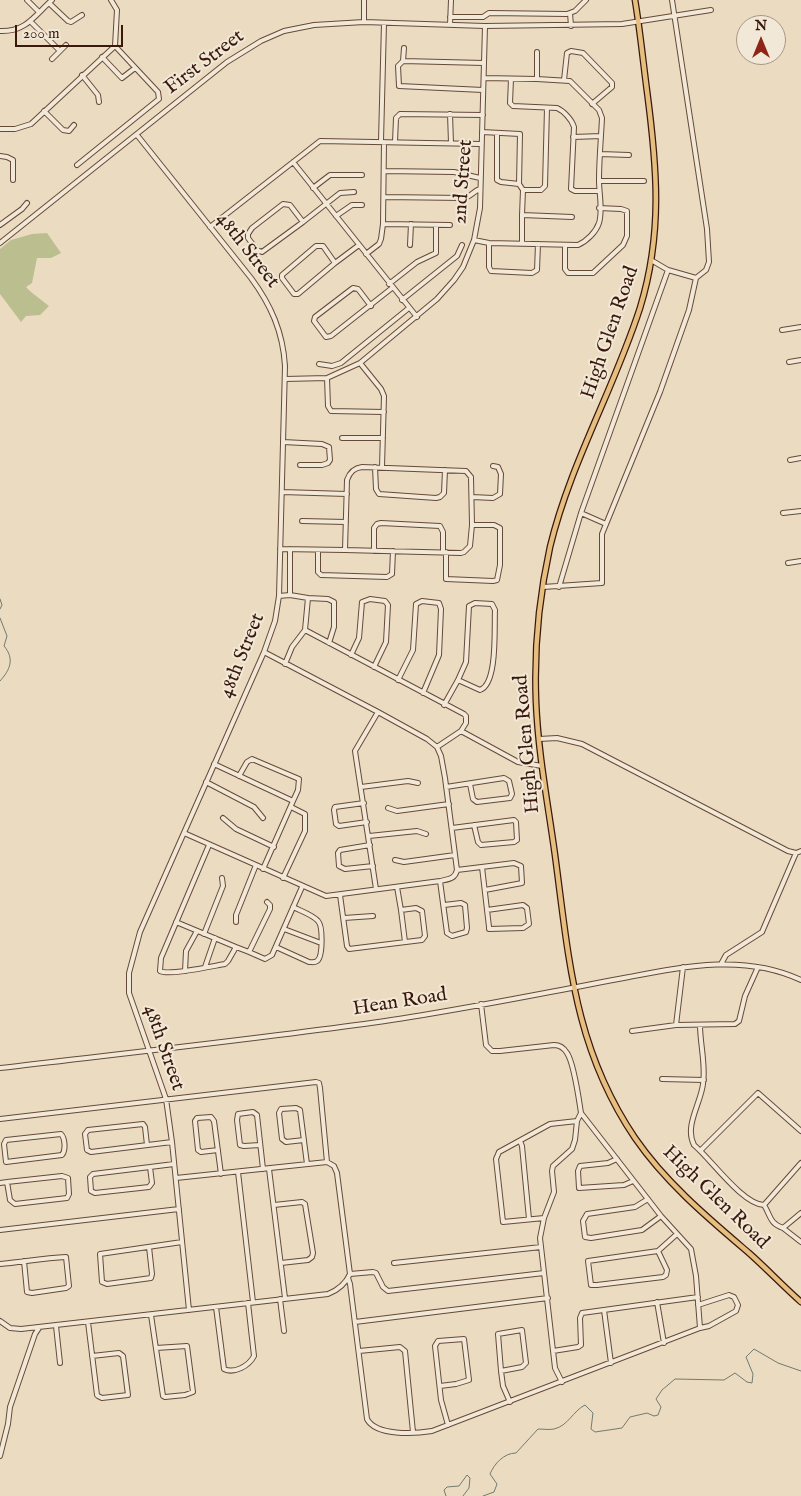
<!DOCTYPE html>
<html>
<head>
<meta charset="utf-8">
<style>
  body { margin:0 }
  #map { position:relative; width:801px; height:1496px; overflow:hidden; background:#ebdbc1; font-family:"IM FELL English",serif }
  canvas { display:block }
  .north { position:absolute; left:736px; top:15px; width:50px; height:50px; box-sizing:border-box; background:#f2e8d7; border:1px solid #a89586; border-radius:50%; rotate:0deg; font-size:14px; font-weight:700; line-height:20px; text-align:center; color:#39190c }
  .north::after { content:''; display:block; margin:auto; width:18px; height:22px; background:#8f2418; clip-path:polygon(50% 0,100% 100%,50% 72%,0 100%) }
  .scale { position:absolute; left:15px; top:25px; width:108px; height:22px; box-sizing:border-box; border:2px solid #39190c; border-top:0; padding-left:6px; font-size:15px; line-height:18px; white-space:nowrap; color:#39190c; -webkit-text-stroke:4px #f2e8d7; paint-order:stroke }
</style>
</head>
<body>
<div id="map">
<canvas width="801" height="1496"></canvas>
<div class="north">N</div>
<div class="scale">200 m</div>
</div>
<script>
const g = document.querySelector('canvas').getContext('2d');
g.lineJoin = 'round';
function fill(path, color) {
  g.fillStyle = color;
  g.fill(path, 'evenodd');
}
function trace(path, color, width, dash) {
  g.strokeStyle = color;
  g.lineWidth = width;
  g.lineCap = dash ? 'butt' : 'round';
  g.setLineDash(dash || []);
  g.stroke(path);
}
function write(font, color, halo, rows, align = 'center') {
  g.font = font + ' "IM FELL English",serif';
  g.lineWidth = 4;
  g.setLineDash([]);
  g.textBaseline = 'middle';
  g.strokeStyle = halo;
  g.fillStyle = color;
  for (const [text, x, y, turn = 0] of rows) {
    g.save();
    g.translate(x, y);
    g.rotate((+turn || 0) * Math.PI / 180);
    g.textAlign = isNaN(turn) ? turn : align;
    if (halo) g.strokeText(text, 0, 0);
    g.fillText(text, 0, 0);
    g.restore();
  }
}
fill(new Path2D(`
  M47,233L61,253L51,258H37L32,283L26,287L31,292L49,306L40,315L26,316L21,322L0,294V249L11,240L32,234Z`), '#bbbf90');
trace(new Path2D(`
  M0,599L2,605L0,609
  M0,618L7,636L4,646C15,659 10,670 0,681
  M446,1496L444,1490L447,1487L459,1486L467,1475L470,1478L469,1488L463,1496
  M483,1496L494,1492L497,1484L490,1474C494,1464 504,1453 516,1453L538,1429C543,1429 549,1430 554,1429C568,1426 573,1411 585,1405L593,1413L591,1429L595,1432L622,1428L630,1417L647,1413L654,1416L658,1415L661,1407L656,1399L662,1390L675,1379L724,1380L735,1373L747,1382L752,1383L753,1374L746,1357L754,1349L778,1363L801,1371`), '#727a70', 1);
const minor = new Path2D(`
  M27,0L39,12
  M111,0L117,10L115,46
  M49,3L68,21L71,22L82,15
  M570,13L571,26
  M450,17H483L489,13L567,14L575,11L586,0
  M30,21L60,51
  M364,22V0
  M450,25L451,0
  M0,31C26,32 34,16 52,0
  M404,48L403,61L398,66L399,86L483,90
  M537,52V79
  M102,57L122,78L135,68
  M52,59L66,45
  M403,61L484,63
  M82,75L98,95L99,102
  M511,79L510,103L513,106L557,108C564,111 572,120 574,127L571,189L575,191H599
  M564,80L567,53L571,51L583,53L612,83V87L592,104
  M547,108L545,186L541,190H523L522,215L572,217
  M44,111L63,130L69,131L74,125
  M450,114L451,143
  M0,129H15L31,124L115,46L158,92L159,99L77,165
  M482,132L520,134L519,184L523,190
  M497,133V180L501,182L519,184
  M137,135L251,278C271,305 283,332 285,366L279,596L275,621L264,652L140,932L129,973V993L166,1099L172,1142L189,1310
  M573,137L601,136
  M381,141L384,23
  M395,142L396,118L400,114L483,115
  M600,154L629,155
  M0,156L7,157L13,160V180
  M293,162L417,317
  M384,171L454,172L480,178
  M599,181H644
  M313,188L330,175H362
  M384,197L463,198C470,198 473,191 480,189
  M522,215V243
  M336,216L352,205H362
  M303,222L262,252L257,250L248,238V234L252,228L283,204L290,205L303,222L340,193L354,192
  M383,224L450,225
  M0,225L22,209L27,203
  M210,227L320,141L481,144
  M474,240L489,243L578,245C587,241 596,232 599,223C603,210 599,194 599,180C599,160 601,139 602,118L599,110L570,81L537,79L484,78
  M0,243L227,62L261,41L284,31L314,25L364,22L485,26L622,24L711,10
  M489,243V267L491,271L532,273L537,270L538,244
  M410,245L411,224
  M565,245V269L568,273H593L623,245L627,236V211L621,209L599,208
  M366,254L379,244L381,239L383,224L384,142
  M651,260L668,270L696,278
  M335,263L298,294H294L282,278V275L316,246H323L335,263L359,245
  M389,284L417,262L436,253V225
  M402,300L457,256L462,245
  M371,306L358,289L353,288L315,317L314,321L326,337L331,336L392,288
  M782,330L801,327
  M789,362L801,360
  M360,363L381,389L384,396L382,467
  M319,364L332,366L341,363L409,308
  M327,378L328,406L331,411L384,412
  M285,379L327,378L360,363L437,299L454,280L463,267L474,240L480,208L485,26
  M342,438H383
  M283,442L322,444L329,447L330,460L328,463L322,465H300
  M790,460L801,458
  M362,467L466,471L471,477L472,525L470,546L464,552L461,553L345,550L347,480C350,472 354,468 362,467Z
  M375,467L376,489L379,494L436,498L440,497L444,493L445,470
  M282,492L347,494
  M472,497L493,498L500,494L501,474L498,467L493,466
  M581,513L606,524
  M783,513L801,511
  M302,521L346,522
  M280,549L345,550
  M318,550V572L321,575L387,577L392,574L393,551
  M374,551V528L377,524L381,523L440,526L443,532V552
  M446,552V579L493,581L497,580L500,565V528L494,525H472
  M788,563L801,561
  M543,587L602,583V534L660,392L689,310L696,278L706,270L709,262L707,229L672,0
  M559,587L581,513L668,270
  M290,595V549
  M279,596L290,595L308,598L305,630L292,647L285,664
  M308,598L328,599L334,602V627L329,643
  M305,630L464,714L466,716V723L461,731
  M351,655L359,638L362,602L370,599L385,601L388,605L386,642L374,667
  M398,680L413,650L416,604L422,601L439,603L441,609L439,655L423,693
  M444,705L458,680L466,662L469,606L475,603L492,604L495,610C494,627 498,684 480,690L458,680
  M539,739L557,738L582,744L788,851L796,853L801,851
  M437,747L461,731L518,762L542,766
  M214,764L293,801L263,869
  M239,776L247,762L252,759L299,779L298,790L293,801
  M206,782L254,807L263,818
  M361,787L408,781L418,783
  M446,787L504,778L509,781L512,794L510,798L477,802L473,799L470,784
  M364,803L335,807L334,810L336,824L339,826L367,822
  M388,808L397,811L449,804
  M223,818L236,829L274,847
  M452,828L514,820L516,822L517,840L514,842L481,845L478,842L474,825
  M184,833L326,896L440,881C449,879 455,879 457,870L445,778L441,756L437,747L427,739L378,712L264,652
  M369,836L417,831L426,834
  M370,845L340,850L338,853L339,866L345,869L373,866
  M395,860L404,862L455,855
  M482,867L489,927V929L523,928L529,924L527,908L523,905L487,910
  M457,870L514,863L521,866L522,883L485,890
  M283,878L305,831V814L291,807
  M440,881L447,933L452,936L466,932L467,928L465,905L461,903L444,905
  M376,889L355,751L378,712
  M340,895L347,946L349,949L422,940L425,936L422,911L416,908L401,910L397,887
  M401,910L405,942
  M344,918L373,916
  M176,922L236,947L228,961L225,964C213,966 168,976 160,971L161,958L209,845
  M236,922V915L256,865
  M284,929L321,943
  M204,934L223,886L222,878
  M236,947L249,952L270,909V905L267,902
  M276,947L309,962C312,962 314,963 317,961C323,957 323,926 318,921C313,915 301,911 293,907
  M249,952L265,959L272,955L302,887
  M721,964L726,955L762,932L796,853
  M205,967L215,938
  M185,971L186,951L197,931
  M676,1025L683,967
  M700,1025C700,1044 706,1065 703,1084C701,1103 684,1126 694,1145C711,1159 742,1204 764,1205C771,1216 769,1223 783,1228L801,1213
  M632,1031L676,1025L735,1024L739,1021L745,996L758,967
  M0,1068C119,1054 238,1041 356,1025C419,1017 482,1005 545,993C573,988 601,982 629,977C686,966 746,954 801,980
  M662,1079L704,1080
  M0,1119L316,1082L319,1083L320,1088L327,1162
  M61,1134C65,1138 66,1150 62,1155L6,1162L4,1144L6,1140Z
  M304,1140L286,1142L282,1139L279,1113L281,1109L296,1108L300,1110L307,1164
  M520,1141L522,1146L529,1219
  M147,1145L145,1127L143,1124L88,1130L85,1134L87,1150L91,1152L172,1142
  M260,1145L244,1146L240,1145L237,1120L238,1114L253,1112L257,1115L263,1169
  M218,1150L201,1152L198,1150L195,1121L197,1118L211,1117L214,1121L221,1174
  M701,1150L758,1093L801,1131
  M617,1159L608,1163L580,1166L578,1171L579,1188L624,1185L633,1181
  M150,1167L152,1183L149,1187L95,1193L91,1191L90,1177L93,1174Z
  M150,1167L174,1164
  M269,1169L285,1298
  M238,1172L253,1302
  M0,1183L7,1182L62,1176L68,1178L69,1194L67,1198L15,1204L10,1200L7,1182
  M648,1199L635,1207L587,1214L583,1221L585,1237L591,1238L642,1230L661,1216
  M274,1205L302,1202L305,1204L313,1253L312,1257L308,1260L281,1263
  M764,1205L801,1163
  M544,1218L503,1222L496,1159L499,1152L550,1124L577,1121
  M783,1228L801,1242
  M0,1230L179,1209
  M149,1247L152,1274L151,1278L107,1284L102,1282L100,1254L182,1242
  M658,1251L667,1270L666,1275L663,1277L597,1285H591L588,1261L658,1251L677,1234
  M394,1263L541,1247
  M0,1264C22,1262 44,1258 66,1257L69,1286L66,1288L32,1293L27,1292L24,1261
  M350,1274L373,1272L376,1273L383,1287L388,1291L544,1273
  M348,1278L350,1284L367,1419C376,1436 414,1434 432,1431L700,1328L696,1276L691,1249L661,1216L581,1113C579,1100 574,1063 567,1053C564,1048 559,1045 554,1045L500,1051H492L486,1045L481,1004
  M280,1299L284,1331
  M657,1302L664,1343
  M698,1305L729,1295L734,1297L738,1305L736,1311L709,1326L700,1328
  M216,1307L224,1369C234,1374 249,1366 254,1356L248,1303
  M604,1310L611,1363
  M151,1315L163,1396L165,1397L185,1395L193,1392L187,1346L156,1348
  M0,1321L10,1328L21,1329L328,1294C338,1290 346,1283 350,1274L337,1173L334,1166L327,1162L176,1178
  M88,1322L97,1395L98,1396L102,1398L128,1395L123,1356L119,1353L92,1356
  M355,1322L548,1298
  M56,1326L60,1363
  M522,1330L526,1363L522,1367L501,1371L498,1334Z
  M359,1351L400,1347L405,1351L413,1432
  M553,1351L578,1347L581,1345L580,1318L582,1313L698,1297
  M501,1371L503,1386L510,1402
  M562,1382L555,1368L540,1238L544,1218L554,1192L552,1171L553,1166L572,1149L575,1140L577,1121L581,1113
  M440,1386L456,1384L469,1380L464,1339L438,1341L435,1346L441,1400L448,1425
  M0,1456L8,1424L10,1407L35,1334L39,1328`);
const major = new Path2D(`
  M635,0C640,30 643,61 647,91C657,167 663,233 640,308C614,389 570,464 550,547C539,597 534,650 536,701C538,753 548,804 555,855C569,959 574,1048 635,1138C666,1183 708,1218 749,1253C767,1269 783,1286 801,1302`);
trace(minor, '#664a39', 6);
trace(major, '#39190c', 7);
trace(minor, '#f2e8d7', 4);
trace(major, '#e6be80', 4.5);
write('20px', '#39190c', '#f2e8d7', [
  ["First Street",205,63,-37],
  ["2nd Street",464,182,-86],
  ["48th Street",247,251,52],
  ["High Glen Road",611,333,-71],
  ["48th Street",243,656,-68],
  ["High Glen Road",528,744,-95],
  ["Hean Road",400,1003,-9],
  ["48th Street",163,1048,71],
  ["High Glen Road",715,1198,44]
]);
</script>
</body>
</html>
